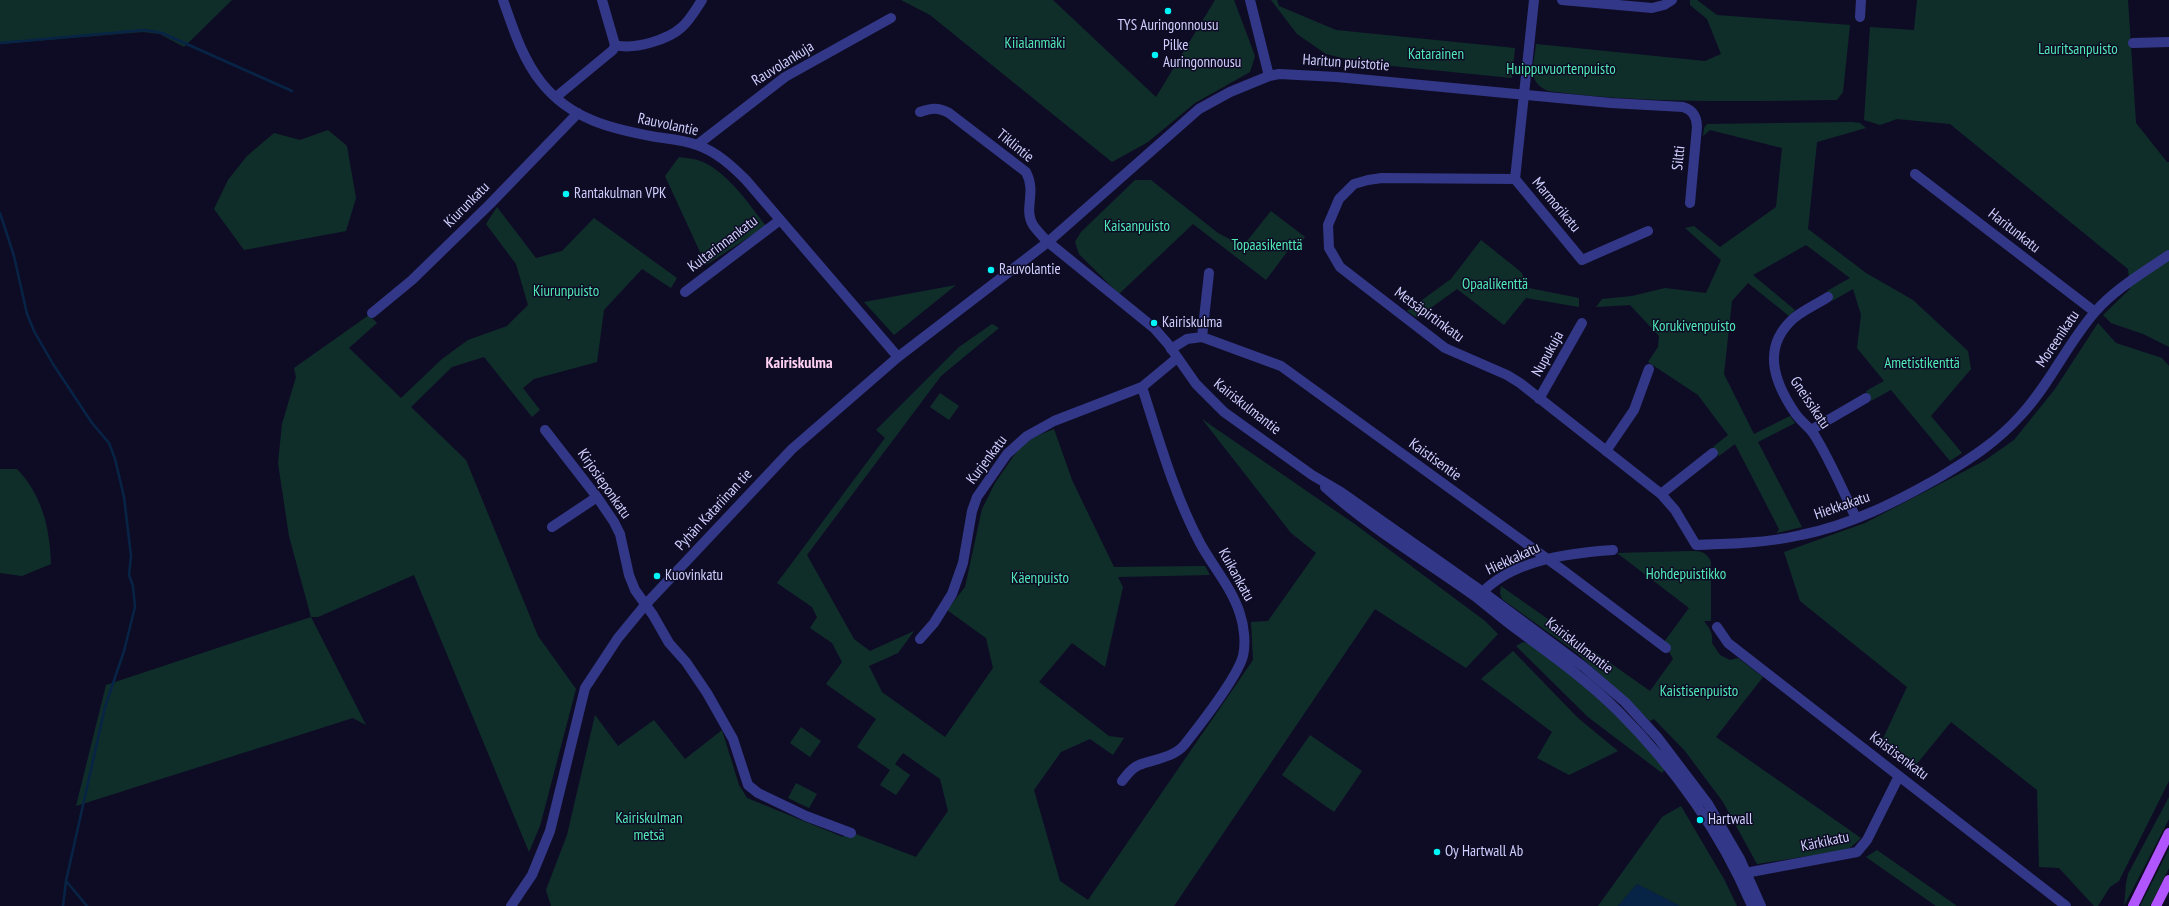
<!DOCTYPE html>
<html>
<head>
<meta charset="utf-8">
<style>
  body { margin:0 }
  canvas { display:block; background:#0e0c24 }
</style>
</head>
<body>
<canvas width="2169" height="906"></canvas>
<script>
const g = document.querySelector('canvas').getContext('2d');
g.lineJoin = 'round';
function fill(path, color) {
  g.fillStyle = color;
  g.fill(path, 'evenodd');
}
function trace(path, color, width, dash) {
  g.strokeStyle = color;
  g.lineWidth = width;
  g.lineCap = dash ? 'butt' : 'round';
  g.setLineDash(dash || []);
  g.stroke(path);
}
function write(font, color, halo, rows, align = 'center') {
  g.font = font + ' "PT Sans Narrow",sans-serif';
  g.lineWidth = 3;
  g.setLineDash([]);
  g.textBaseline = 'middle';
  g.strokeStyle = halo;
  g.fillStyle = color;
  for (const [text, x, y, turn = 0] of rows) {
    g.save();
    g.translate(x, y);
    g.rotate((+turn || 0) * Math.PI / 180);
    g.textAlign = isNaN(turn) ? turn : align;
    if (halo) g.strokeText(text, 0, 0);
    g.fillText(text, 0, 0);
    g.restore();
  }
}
fill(new Path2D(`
  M0,0H232L184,47L160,34L143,32L0,44Z
  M901,0H1053L1156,97L1215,0H1234L1255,56L1250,72L1195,103L1148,142L1112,162L930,15Z
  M1271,0H1277L1279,6L1336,30L1515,48L1512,78L1362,63L1326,54L1297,34Z
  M1690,0H1697L1717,15L1850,25L1843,92L1837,100C1742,101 1642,104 1548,91C1526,81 1534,65 1536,44L1705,61L1721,54L1707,19L1690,5Z
  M1917,0H2128L2136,123L2167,162H2169V347L2143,334L2111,323L2103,315L2130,289L2128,269L1950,124L1897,119L1880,125L1864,120L1870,27L1914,30Z
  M1852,122L1860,123L1866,128L1817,142L1808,229L1866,273L1913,300L1968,351L1971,369L1931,416L1962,453L1950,461L1891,390L1871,401L1866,391L1884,381L1857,348L1861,315L1853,289L1832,301L1827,291L1850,278L1806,245L1753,275L1795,310L1789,316L1748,283L1732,301L1724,374L1754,434L1790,416L1795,423L1758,442L1802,527L1777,533L1779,529L1735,444L1719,456L1713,447L1728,435L1698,395L1648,362L1658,347L1659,336L1630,305L1596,307L1602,299L1632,296L1665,288L1706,293L1721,260L1685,228L1694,226L1720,247L1776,207L1782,148L1710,130L1703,136L1704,128L1707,124Z
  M328,130L347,146L356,198L346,231L244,250L214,209L228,180L247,156L274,133L300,140Z
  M679,157C686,158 696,159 703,162C730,175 748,203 766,226L706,265L665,176Z
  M1135,180H1151L1218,233L1243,246L1271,211L1305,237L1300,244H1293L1266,280L1193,224L1119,294L1079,254L1075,242L1081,232Z
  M497,207L536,258L562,251L594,218L677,278L671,288L642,269L604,310L597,362L534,379L523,388L540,410L532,417L484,357L452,367L411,407L466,460L538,636L576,689L540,826L529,852L414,575L318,617H311L366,725L353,718L76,806L106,685L311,617L289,536L278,463L282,424L296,377L294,368L369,315L377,323L349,348L401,398L442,359L468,340L507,326L528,305L516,264L486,224Z
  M1481,240L1521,272L1529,288L1579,298V307L1526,298L1504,325L1457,289L1417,318L1407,311L1451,279Z
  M956,285L894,335L864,302Z
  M2098,323L2116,343L2162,358L2169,366V781L2119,881L2110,887L2098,906H2094L2059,868L2039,867L2037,790L1951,722L1911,771L1880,745L1907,687L1800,601L1784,552L1865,523L1984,461L2014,440L2055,389Z
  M992,324L999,328L941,376L807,555L854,639L870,651L914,631L898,653L869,666L882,692L945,737L993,668L986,638L947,610L965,587L982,509L995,483L1015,454L1024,444L1034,437L1054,429L1072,480L1114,567L1205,566L1210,575L1118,577L1123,587L1105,667L1072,643L1039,682L1109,736L1124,738L1113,755L1090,739L1061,752L1034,790L1060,881L1088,900L1253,660L1251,622L1268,621L1316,553L1291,533L1202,419L1356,525L1485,621L1498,634L1466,668L1375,609L1174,906H551L546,890L567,835L595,715L618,746L654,720L685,759L722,730L739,785L747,798L843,837L848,831L916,857L948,811L940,779L903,753L895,764L910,775L896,795L880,785L890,770L857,747L876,719L826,684L842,662L832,643L810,628L817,617L812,607L777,583L885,438L876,430L959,347Z
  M940,393L959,406L949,420L930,407Z
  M0,469H17C42,495 50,528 51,564L22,576L0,573Z
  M1690,551C1701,551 1707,552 1711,562V621H1704C1710,629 1713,633 1712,643L1720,655L1730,660L1738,658L1763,677L1716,737L1861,838L1850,848L1841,851L1757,864L1723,802L1685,751L1654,719L1650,721L1577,653L1502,599L1500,593L1501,586L1650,691L1673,659L1664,642L1689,608L1617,553Z
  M1523,642L1529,644L1562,667L1621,718L1665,769L1662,773L1588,717L1516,646Z
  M1513,651L1578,718L1618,751L1569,775L1537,758L1552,732L1481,679Z
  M801,727L821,741L810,757L790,743Z
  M1310,735L1362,771L1334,812L1282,775Z
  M796,783L817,794L809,808L788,798Z
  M2169,797V819L2124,906L2126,884L2128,874Z
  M1681,806L1724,879L1737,906H1680L1637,884L1618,906H1598L1662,817Z
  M2169,849V868L2150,906H2140Z
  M1877,850L1957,906H1936L1866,857Z`), '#0f2e2a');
fill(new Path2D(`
  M1637,884L1680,906H1618Z`), '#072447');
trace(new Path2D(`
  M0,43L145,30L162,33L292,91
  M0,213L14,256L27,314L34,331L53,364L92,423L109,443L115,459L124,497L131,556L129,575L133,586L135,607L124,651L105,707L66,881L87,906
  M63,906L66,881`), '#072447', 2.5);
trace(new Path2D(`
  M503,0C513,28 522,58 541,82C570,119 611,129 656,137C669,139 684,140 697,145C717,152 732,166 746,180L898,357
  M1250,0L1269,76
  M1534,0L1515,179L1582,260L1648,231
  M1562,0L1652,8L1664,5L1672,0
  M1860,17L1861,0
  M2133,43L2169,42
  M615,45C634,50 668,40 682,27C690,20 696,9 702,0
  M556,97L613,50L615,45L602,0
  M920,112C931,108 938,107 949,113L1026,172C1037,193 1023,208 1033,225C1037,231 1043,237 1048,242L1154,328L1168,344L1196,384L1224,412L1312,475L1341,492L1483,592L1584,667L1625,702L1658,738L1708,804L1740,859L1761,906
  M697,145L785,77L891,18
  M1915,174L2095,312
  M1515,179L1382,178L1368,180L1354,184L1339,199L1328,225L1329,248L1340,267L1445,348L1507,375L1520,383L1661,494L1675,510L1696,545C1731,544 1767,543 1801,535C1851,525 1896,502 1940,477C1970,459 1997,442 2021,415C2050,384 2067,344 2095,312C2115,289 2144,272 2169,255
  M685,292L780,220
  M1828,297C1817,304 1804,310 1794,318C1761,347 1774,382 1795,413C1801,422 1810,427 1815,436C1831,462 1843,491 1856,518
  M372,313L412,280L489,205L578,113
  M1202,337L1209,273
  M1171,349L1187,339L1202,337L1281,366L1564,571L1666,648
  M1539,399L1582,323
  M545,430L597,497L614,522L620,534L629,575L635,590L653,615L669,643L686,662L707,693L733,739L748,785L758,793L806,816L851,833
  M1811,430L1866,398
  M1606,451L1634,410L1649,369
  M1325,487C1371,529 1426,561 1476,597C1490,608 1504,620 1519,631C1553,656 1588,681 1618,711C1674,767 1721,833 1752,906
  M1661,494L1713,453
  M552,527L597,497
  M1478,597C1509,560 1569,553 1613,550
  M1717,627L1728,643L2066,906
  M920,639L934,623L952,594L963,563L972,511L977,497L1007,454L1027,436L1054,421L1142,387L1177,358
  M1122,781C1127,775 1131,768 1139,765C1154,759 1174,758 1185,744C1200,725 1237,678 1243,656C1246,643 1244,626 1240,614C1232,588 1213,567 1200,543C1174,494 1159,440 1142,387
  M1740,874L1857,852L1867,840L1899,776
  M511,906L532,875L550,831L585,688L618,638L646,604L792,449L898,357L1048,242L1199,109L1230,92L1269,76L1279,74L1337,77L1611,103L1683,107C1693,110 1697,117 1697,127L1690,203`), '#333787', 10);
trace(new Path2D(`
  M2133,906L2169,833
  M2156,906L2169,880`), '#b156ff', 10);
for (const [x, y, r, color] of [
  [1168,11,4,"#00f6fa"],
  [1155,55,4,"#00f6fa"],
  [566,194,4,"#00f6fa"],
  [991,270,4,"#00f6fa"],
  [1154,323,4,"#00f6fa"],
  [657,576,4,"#00f6fa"],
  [1700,820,4,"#00f6fa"],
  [1437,852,4,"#00f6fa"]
]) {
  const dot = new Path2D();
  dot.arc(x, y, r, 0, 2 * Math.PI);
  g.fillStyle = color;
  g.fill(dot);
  trace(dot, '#0e0c24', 1.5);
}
write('15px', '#d0cfff', '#0e0c24', [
  ["TYS Auringonnousu",1168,26,"center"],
  ["Pilke",1163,46],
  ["Auringonnousu",1163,63],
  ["Rantakulman VPK",574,194],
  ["Rauvolantie",999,270],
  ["Kairiskulma",1162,323],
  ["Kuovinkatu",665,576],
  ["Hartwall",1708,820],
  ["Oy Hartwall Ab",1445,852]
], 'left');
write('15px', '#51e9b6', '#0e0c24', [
  ["Kiialanmäki",1035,44],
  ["Lauritsanpuisto",2078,50],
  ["Katarainen",1436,55],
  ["Huippuvuortenpuisto",1561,70],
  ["Kaisanpuisto",1137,227],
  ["Topaasikenttä",1267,246],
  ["Opaalikenttä",1495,285],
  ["Kiurunpuisto",566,292],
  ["Korukivenpuisto",1694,327],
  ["Ametistikenttä",1922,364],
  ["Hohdepuistikko",1686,575],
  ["Käenpuisto",1040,579],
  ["Kaistisenpuisto",1699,692],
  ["Kairiskulman",649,819],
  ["metsä",649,836]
]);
write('15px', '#d0cfff', '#0e0c24', [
  ["Haritun puistotie",1346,63,4],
  ["Rauvolankuja",783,64,-32],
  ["Rauvolantie",668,125,12],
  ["Tiklintie",1015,146,39],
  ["Siltti",1679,158,-84],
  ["Kiurunkatu",467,205,-45],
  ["Marmorikatu",1556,205,50],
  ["Haritunkatu",2014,231,38],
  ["Kultarinnankatu",723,244,-37],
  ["Metsäpirtinkatu",1429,315,36],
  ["Moreenikatu",2058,339,-56],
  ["Nupukuja",1548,354,-61],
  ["Gneissikatu",1810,403,56],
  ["Kairiskulmantie",1247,407,38],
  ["Kurjenkatu",987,460,-53],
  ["Kaistisentie",1435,460,36],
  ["Kirjosieponkatu",604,484,55],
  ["Hiekkakatu",1842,506,-19],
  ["Pyhän Katariinan tie",714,510,-47],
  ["Hiekkakatu",1513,559,-25],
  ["Kuikankatu",1236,575,61],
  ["Kairiskulmantie",1579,646,38],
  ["Kaistisenkatu",1899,756,37],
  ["Kärkikatu",1825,842,-12]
]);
write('bold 16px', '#ffd1f2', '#0e0c24', [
  ["Kairiskulma",799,363]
]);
</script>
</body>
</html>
